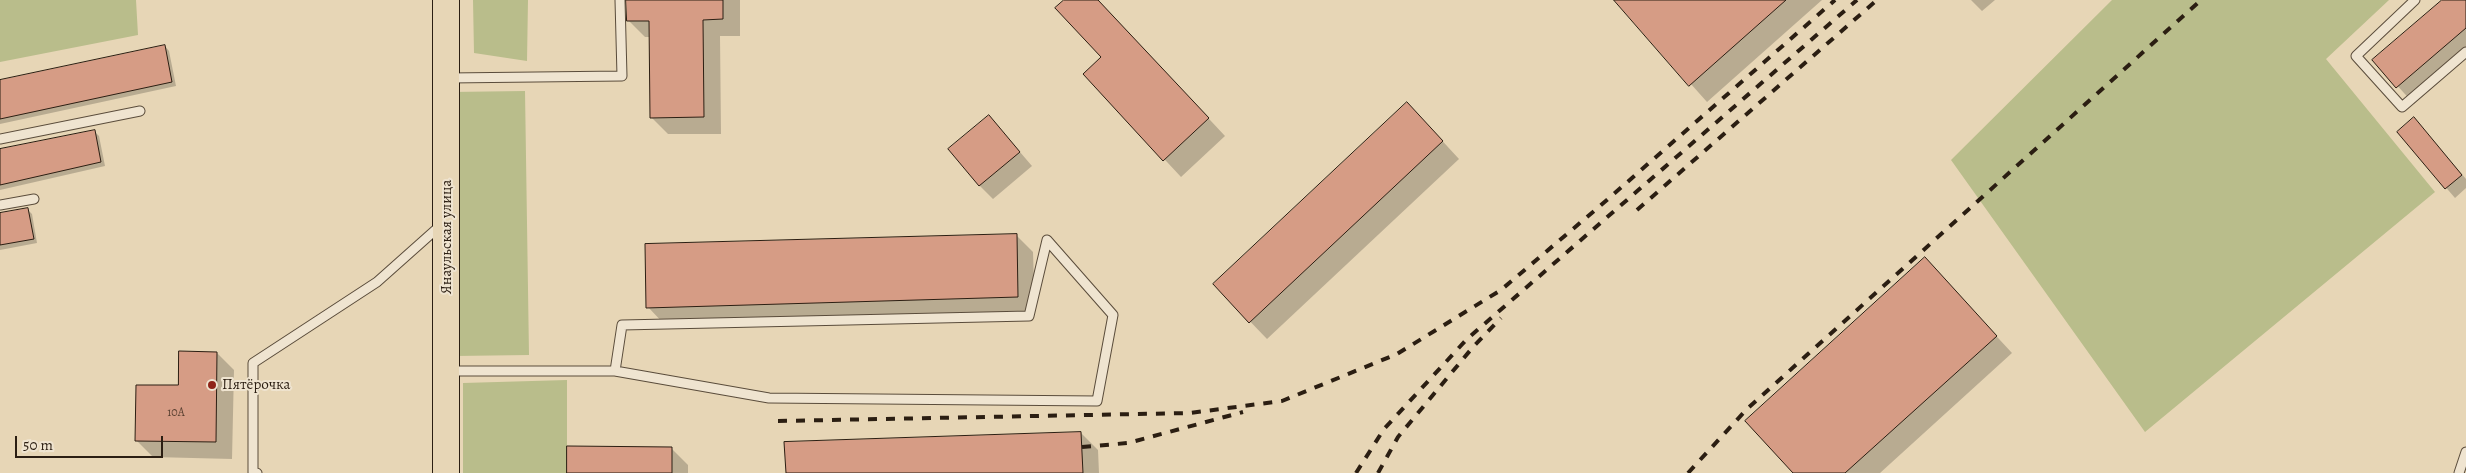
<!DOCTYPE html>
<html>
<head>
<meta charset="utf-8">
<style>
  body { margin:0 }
  #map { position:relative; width:2466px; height:473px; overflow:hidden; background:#e7d6b6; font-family:Alegreya,serif }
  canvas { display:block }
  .scale { position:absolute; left:15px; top:436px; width:148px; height:22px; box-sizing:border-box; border:2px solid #2b1e12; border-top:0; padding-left:6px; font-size:15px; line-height:18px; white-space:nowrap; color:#2b1e12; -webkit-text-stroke:4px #efe4d0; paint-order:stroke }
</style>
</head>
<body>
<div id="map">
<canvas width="2466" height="473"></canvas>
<div class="scale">50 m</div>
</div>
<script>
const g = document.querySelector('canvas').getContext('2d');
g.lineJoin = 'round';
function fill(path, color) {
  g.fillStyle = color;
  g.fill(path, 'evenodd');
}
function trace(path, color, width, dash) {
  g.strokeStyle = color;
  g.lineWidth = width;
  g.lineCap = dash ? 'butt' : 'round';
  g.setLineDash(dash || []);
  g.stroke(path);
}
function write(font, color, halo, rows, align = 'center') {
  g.font = font + ' Alegreya,serif';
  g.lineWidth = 4;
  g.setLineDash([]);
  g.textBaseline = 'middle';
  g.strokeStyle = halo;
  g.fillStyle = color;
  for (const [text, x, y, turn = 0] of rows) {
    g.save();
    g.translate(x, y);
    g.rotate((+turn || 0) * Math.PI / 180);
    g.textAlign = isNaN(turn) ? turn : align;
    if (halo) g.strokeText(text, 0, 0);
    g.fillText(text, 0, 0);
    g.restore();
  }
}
fill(new Path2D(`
  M0,0H136L138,35L0,62Z
  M473,0H528L527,61L474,53Z
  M2112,0H2389L2326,59L2435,192L2145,432L1951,160Z
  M525,91L529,355L455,356L451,92Z
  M567,380V473H463V383Z`), '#b9bd8b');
fill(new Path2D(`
  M627,0H740V36H720L721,134H668L651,117V37H645L628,20Z
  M1066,0H1098L1225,136L1181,177L1085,74L1103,57Z
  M1616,0H1822L1707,102Z
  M1971,0H1995L1982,11Z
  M2444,0H2466V59L2414,104L2374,60Z
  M165,46L169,51L176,86L0,124V82Z
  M989,116L1032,166L993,199L979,185Z
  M2414,119L2466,179V188L2455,198L2398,132Z
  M1424,121L1459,159L1267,339L1214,284Z
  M95,132L99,136L105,166L0,190V150Z
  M27,209L32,214L37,243L0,250V215Z
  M1016,235L1033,252L1035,314L664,324L648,307Z
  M1925,259L2012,353L1880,473H1794Z
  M217,353L234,370L232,459L153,457L136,440L180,386Z
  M1081,433L1098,450L1099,473H787Z
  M671,448L688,465V473H568Z`), '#0003');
const building = new Path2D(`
  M626,0H723V19L703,20L704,117L650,118L649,21H627Z
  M1064,0H1098L1209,118L1163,161L1083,74L1101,57L1055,8Z
  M1614,0H1786L1689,86Z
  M2442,0H2466V28L2396,88L2372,60Z
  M165,45L172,82L0,119V80Z
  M1407,102L1443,141L1249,323L1213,284Z
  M989,115L1020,152L979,186L948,149Z
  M2414,117L2462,175L2445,189L2397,132Z
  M95,130L101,162L0,185V149Z
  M28,208L34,239L0,245V213Z
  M1017,234L1018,297L646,308L645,244Z
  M1925,257L1997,336L1845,473H1793L1745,421Z
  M179,351L217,352L216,442L135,441L136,385H178Z
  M1081,432L1083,473H786L784,442Z
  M567,446L672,447V473H567Z`);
fill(building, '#d69c85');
trace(building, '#2b1e12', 1);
const lane = new Path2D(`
  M2415,0L2356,56L2402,107L2466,52
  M449,78L622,76L620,0
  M0,139L140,111
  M0,205L34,199
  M449,371H615L769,398L1097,401L1113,315L1047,240L1029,316L622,325L615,371
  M257,473L253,472V363L377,282L441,225
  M2459,473L2466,452`);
const primary = new Path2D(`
  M446,473V0`);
trace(lane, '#5a4c3b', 11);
trace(primary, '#2b1e12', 28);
trace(lane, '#efe4d0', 9);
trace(primary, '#e7d6b6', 26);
trace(new Path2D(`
  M1637,210L1877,0
  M778,421L1190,413L1282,401L1397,354L1501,290L1600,206L1835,0
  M1082,447L1128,443L1243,412
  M1356,473L1384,429L1467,339L1857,0
  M1378,473L1398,437L1473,347L1501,318
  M1688,473L1747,409L2201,0`), '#2b1e12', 4, [9, 9]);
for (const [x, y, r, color] of [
  [212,385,5,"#8f2418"]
]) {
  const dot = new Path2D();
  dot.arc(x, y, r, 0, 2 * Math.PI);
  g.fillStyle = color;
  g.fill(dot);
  trace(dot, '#efe4d0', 2);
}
write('12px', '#563e2f', null, [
  ["10А",176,413]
]);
write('15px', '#2b1e12', '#efe4d0', [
  ["Янаульская улица",447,237,-90]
]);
write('15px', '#2b1e12', '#efe4d0', [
  ["Пятёрочка",222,385]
], 'left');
</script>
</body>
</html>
